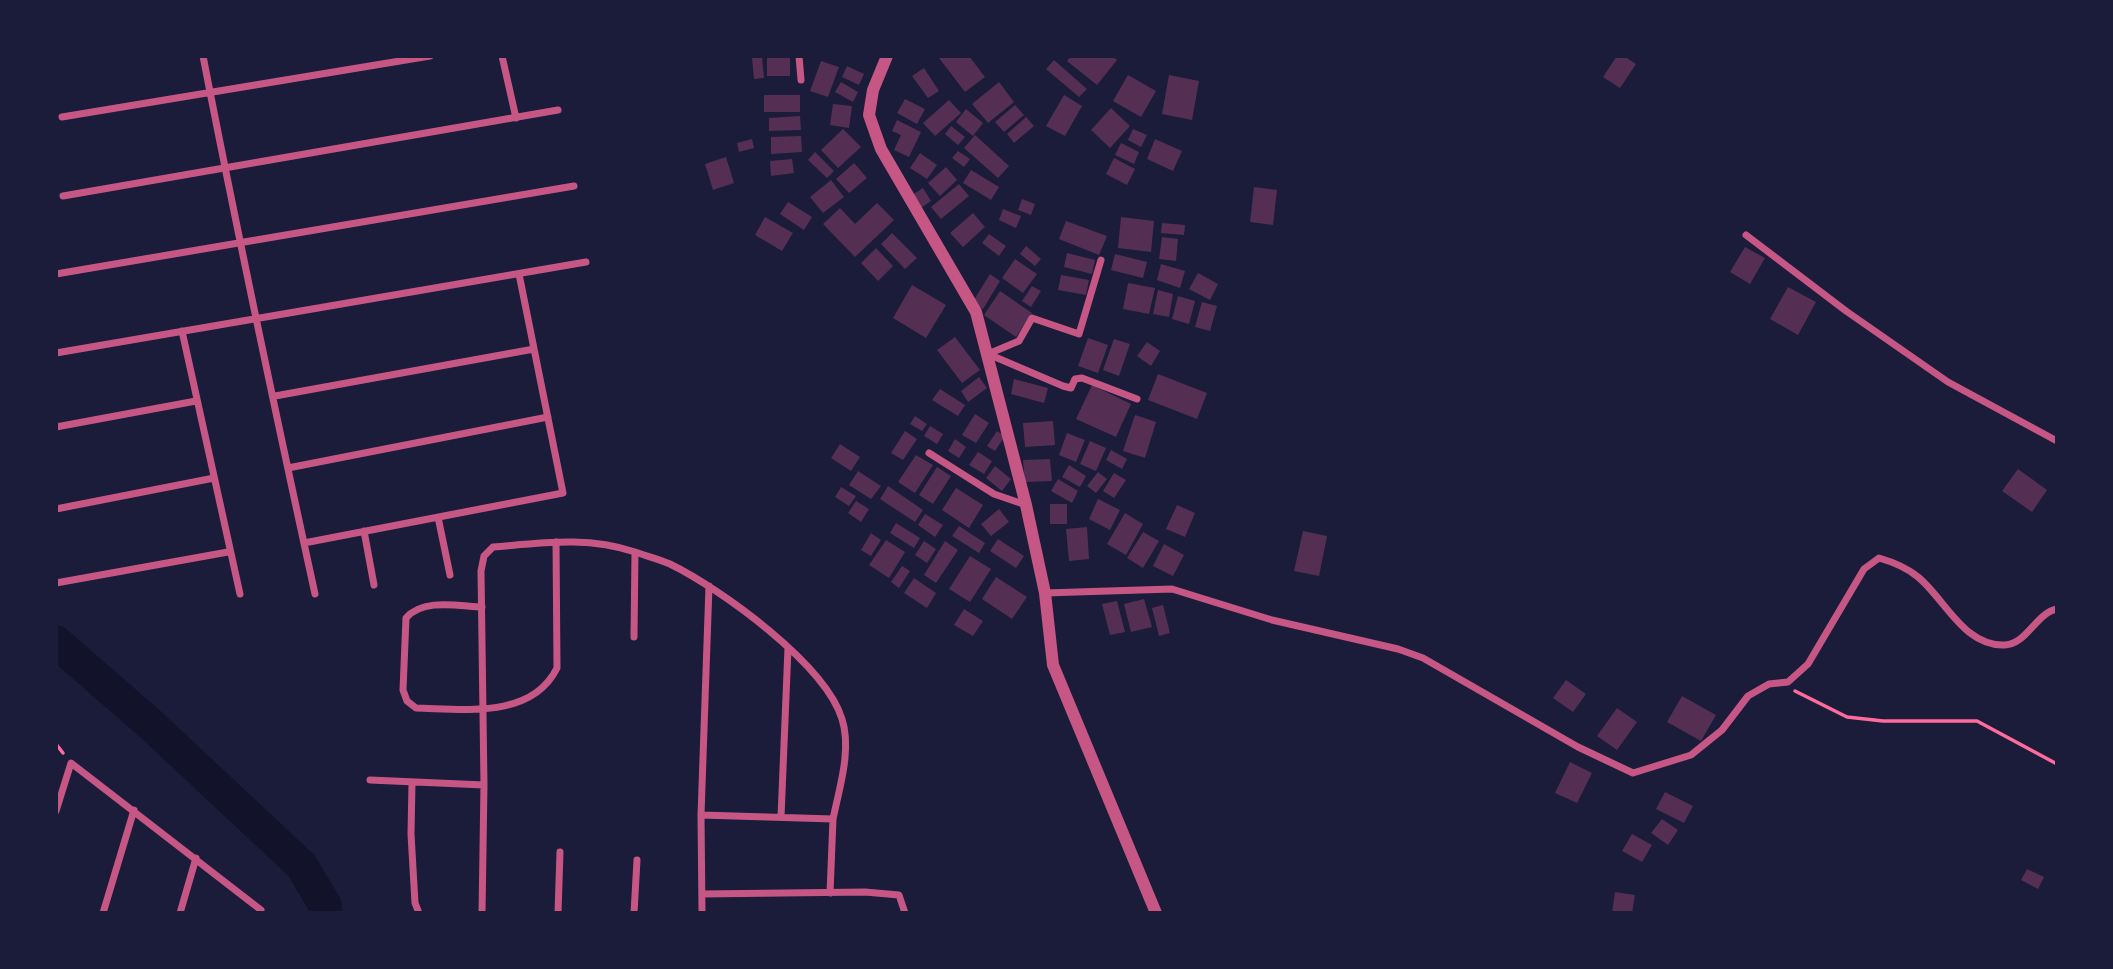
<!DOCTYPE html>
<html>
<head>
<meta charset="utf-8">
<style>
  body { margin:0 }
  #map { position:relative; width:2113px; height:969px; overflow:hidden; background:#1b1b3a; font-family:"Fira Sans Condensed",sans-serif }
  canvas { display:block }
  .frame { position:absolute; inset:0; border:58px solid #1b1b3a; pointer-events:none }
</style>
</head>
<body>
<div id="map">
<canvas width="2113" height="969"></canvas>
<div class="frame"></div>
</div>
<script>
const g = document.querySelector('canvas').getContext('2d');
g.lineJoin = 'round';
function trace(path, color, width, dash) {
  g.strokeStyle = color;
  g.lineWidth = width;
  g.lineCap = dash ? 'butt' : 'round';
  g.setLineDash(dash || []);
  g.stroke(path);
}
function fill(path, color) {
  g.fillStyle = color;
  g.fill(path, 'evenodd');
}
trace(new Path2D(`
  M56,642L148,722L301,865L325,905L326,913`), '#12122b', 33);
fill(new Path2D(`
  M767,56H790V76H767Z
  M942,56H969L985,77L965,92L939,58Z
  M1071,56H1112L1117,60L1097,85L1067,61Z
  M1617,56H1624L1636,64L1620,88L1603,77Z
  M762,57L764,78L754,79L752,58Z
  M1054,60L1087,89L1079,97L1046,69Z
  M821,61L839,67L828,97L810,91Z
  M847,66L864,74L859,85L842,77Z
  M924,68L939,91L928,98L912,76Z
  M1128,75L1156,91L1141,117L1113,101Z
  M1169,75L1199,81L1192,120L1162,114Z
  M841,82L858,92L853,102L835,92Z
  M999,82L1014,102L988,123L972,104Z
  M764,95H800V112H764Z
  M1064,95L1082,106L1065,136L1046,126Z
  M905,99L925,109L917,124L897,113Z
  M949,100L961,113L935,136L923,123Z
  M833,104L852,106L849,128L830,125Z
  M1015,105L1024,115L1004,132L995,122Z
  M1111,108L1130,126L1110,148L1091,130Z
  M966,109L983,123L973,136L956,122Z
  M800,116L801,130L769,131V118Z
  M1026,117L1034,126L1014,143L1007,134Z
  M897,120L921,132L909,157L894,150L901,135L892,131Z
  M951,126L965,137L958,145L945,134Z
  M843,129L861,147L838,168L821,150Z
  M1133,129L1147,135L1141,147L1128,140Z
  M975,135L1009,166L998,178L964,148Z
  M801,136L802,152L771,154V137Z
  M752,139L754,148L739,152L737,143Z
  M1155,139L1182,151L1173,171L1147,159Z
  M1121,143L1139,152L1134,164L1115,155Z
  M958,151L970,159L964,167L952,158Z
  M815,152L834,171L827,178L808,160Z
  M920,153L937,165L927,179L910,168Z
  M726,157L734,183L713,190L705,164Z
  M1114,158L1135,169L1127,185L1106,174Z
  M792,159L794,173L771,176L770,161Z
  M854,163L867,178L849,193L836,179Z
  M946,167L957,180L940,196L928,183Z
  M971,170L999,187L991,200L963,183Z
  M831,180L844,197L823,213L810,197Z
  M959,184L969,196L941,219L931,207Z
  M1254,187L1277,190L1273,225L1250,222Z
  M923,188L931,201L921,208L912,195Z
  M1022,199L1035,204L1031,215L1018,210Z
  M788,202L812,217L804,230L780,214Z
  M877,203L894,220L855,257L823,224L840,208L855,224Z
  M1003,209L1021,216L1016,228L999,220Z
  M973,213L985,227L963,247L950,233Z
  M765,217L793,233L782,251L755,235Z
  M1121,217L1154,221L1151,252L1118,248Z
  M1066,221L1107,236L1099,255L1059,239Z
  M1162,223L1185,225L1184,235L1161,233Z
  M892,233L917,258L905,269L881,244Z
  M989,234L1006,246L999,256L982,243Z
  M1162,237L1178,239L1176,261L1159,259Z
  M1026,246L1041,259L1035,266L1020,254Z
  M1745,247L1765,258L1750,284L1730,272Z
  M876,248L893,266L878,281L861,263Z
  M1067,253L1095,260L1092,274L1064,267Z
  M1115,254L1147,262L1143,278L1111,270Z
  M1015,259L1037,274L1023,293L1002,278Z
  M1161,264L1185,271L1180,288L1157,280Z
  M1198,273L1218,284L1210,300L1189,289Z
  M990,274L1000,281L983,309L972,303Z
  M1061,275L1089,280L1086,295L1058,290Z
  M1128,283L1155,288L1149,314L1123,309Z
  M912,285L946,305L926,338L893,318Z
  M1032,286L1041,291L1031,307L1022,301Z
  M1788,287L1816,302L1798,335L1770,319Z
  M1158,290L1173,294L1169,317L1153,314Z
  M1000,291L1032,313L1016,337L984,315Z
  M1178,296L1195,301L1189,324L1172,319Z
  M1202,302L1217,306L1210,331L1195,327Z
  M955,337L980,370L962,383L937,350Z
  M1088,338L1108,345L1098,373L1078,366Z
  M1114,339L1130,344L1119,376L1103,370Z
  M1147,342L1160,351L1151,366L1137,356Z
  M1158,374L1207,393L1197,419L1148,400Z
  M979,377L987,388L968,402L961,391Z
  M1014,379L1048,388L1044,403L1011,394Z
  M1092,385L1131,404L1116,437L1076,419Z
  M940,389L965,405L958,416L932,400Z
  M975,414L989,423L976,443L962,435Z
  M1135,415L1156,422L1145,458L1123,451Z
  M915,416L927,424L922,431L910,424Z
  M1053,421L1055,445L1025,447L1023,423Z
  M930,426L943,434L937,444L924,436Z
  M905,431L917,439L903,460L891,453Z
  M997,431L1005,436L995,451L987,446Z
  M1067,433L1085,440L1076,462L1059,455Z
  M955,439L966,447L959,458L948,451Z
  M1090,441L1106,448L1096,471L1080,464Z
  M840,444L860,457L851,471L831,458Z
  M1111,450L1127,459L1122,469L1106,460Z
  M978,452L992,461L984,474L969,465Z
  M916,455L933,465L915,493L898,482Z
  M1050,459L1052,481L1025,482L1023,460Z
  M1069,465L1086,476L1080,487L1062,477Z
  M995,466L1011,479L1002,491L986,478Z
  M937,467L951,476L933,504L919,495Z
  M2018,469L2047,490L2032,512L2002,491Z
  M858,471L881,486L871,499L849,485Z
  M1098,472L1107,479L1096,493L1087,486Z
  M1114,473L1126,480L1114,498L1103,491Z
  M1058,479L1078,491L1072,503L1051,491Z
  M888,486L923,510L915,522L880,499Z
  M841,487L856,496L849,506L835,497Z
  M956,488L983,505L969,528L942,510Z
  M1098,499L1120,510L1110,530L1089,519Z
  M856,501L869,509L861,522L848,513Z
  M1050,504H1067V524H1050Z
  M1177,505L1195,513L1185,537L1166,529Z
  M999,509L1009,522L991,536L981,524Z
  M1125,513L1143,524L1126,555L1107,544Z
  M925,514L943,525L935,537L918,525Z
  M896,523L920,538L914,548L890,533Z
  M959,526L985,543L979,553L952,536Z
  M1087,527L1089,559L1069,561L1066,529Z
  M1303,531L1327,536L1319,576L1294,571Z
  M1143,532L1159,541L1143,568L1127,558Z
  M871,533L881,540L871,556L861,550Z
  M998,539L1024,556L1016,568L990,551Z
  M886,540L905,552L889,578L869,565Z
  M924,541L936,549L927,563L915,555Z
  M945,541L958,550L936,583L924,575Z
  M1164,544L1184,555L1173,576L1153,566Z
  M970,556L991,569L970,602L949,589Z
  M902,566L910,571L899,588L891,582Z
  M996,577L1027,597L1012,619L982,599Z
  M914,578L936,593L927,608L904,593Z
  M1144,599L1152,627L1131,632L1124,604Z
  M1117,601L1125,632L1110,635L1102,604Z
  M1163,605L1170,633L1159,636L1152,608Z
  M964,609L983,621L973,636L954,625Z
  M1566,680L1586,694L1573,712L1553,698Z
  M1682,696L1716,715L1701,741L1667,722Z
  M1617,708L1637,722L1617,750L1597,736Z
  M1570,762L1592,773L1577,803L1555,793Z
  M1665,792L1693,806L1684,823L1656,809Z
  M1662,819L1678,830L1668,845L1651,833Z
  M1632,834L1652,845L1642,862L1622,851Z
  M2027,869L2044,877L2038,889L2021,880Z
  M1615,892L1635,895L1632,913H1612Z`), '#542f53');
trace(new Path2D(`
  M1795,691L1847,717L1883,721H1977L2057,764
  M56,744L63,753`), '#ff6b9d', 3.5);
trace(new Path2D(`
  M203,56C238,236 276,415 315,594
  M502,56L516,118
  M799,56L801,80
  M62,117L430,56
  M63,196L558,110
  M1746,235L1846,311L1948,382L2057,441
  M1101,260L1079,334L1032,318L1019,341L988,354L1063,386L1071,388L1075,379L1082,378L1137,399
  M56,274L574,186
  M182,331L240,594
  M56,353L586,262
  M275,396L534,349
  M56,427L196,401
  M929,453L994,494L1026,505
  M288,468L548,417
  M56,509L214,478
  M438,517L450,575
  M364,531L374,585
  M304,543L563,493L519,274
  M635,552C646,556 659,559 670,564C721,589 825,664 842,719C852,750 839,789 833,819
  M56,583L228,552
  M1045,593L1172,589L1272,620L1398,649L1423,658L1578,747L1633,773L1691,755L1722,730L1748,696L1769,684L1788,682L1808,664L1864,569L1879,558C1893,562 1906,567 1918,577C1945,599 1964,647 2005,645C2027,644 2036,613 2057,609
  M482,607C458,606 423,598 406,618L403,690L407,701L416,708C464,709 532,719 557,668L556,542
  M370,780L484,785
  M412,783L411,834L415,903L419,913
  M56,811L71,763L261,910L259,913
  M701,815L709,586
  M781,817L788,648
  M702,894L865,892L899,895L905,913
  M103,913L134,810
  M180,913L196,858
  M482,913L484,785L481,571L484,556L493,547C542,543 587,536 635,552L634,637
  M558,913L560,852
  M634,913L637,860
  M702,913L701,815L833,819L830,893`), '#c65784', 7);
trace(new Path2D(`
  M887,56L873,90L869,115L881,149L976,312L1026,505L1045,593L1053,665L1156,913`), '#c65784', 12);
</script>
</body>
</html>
